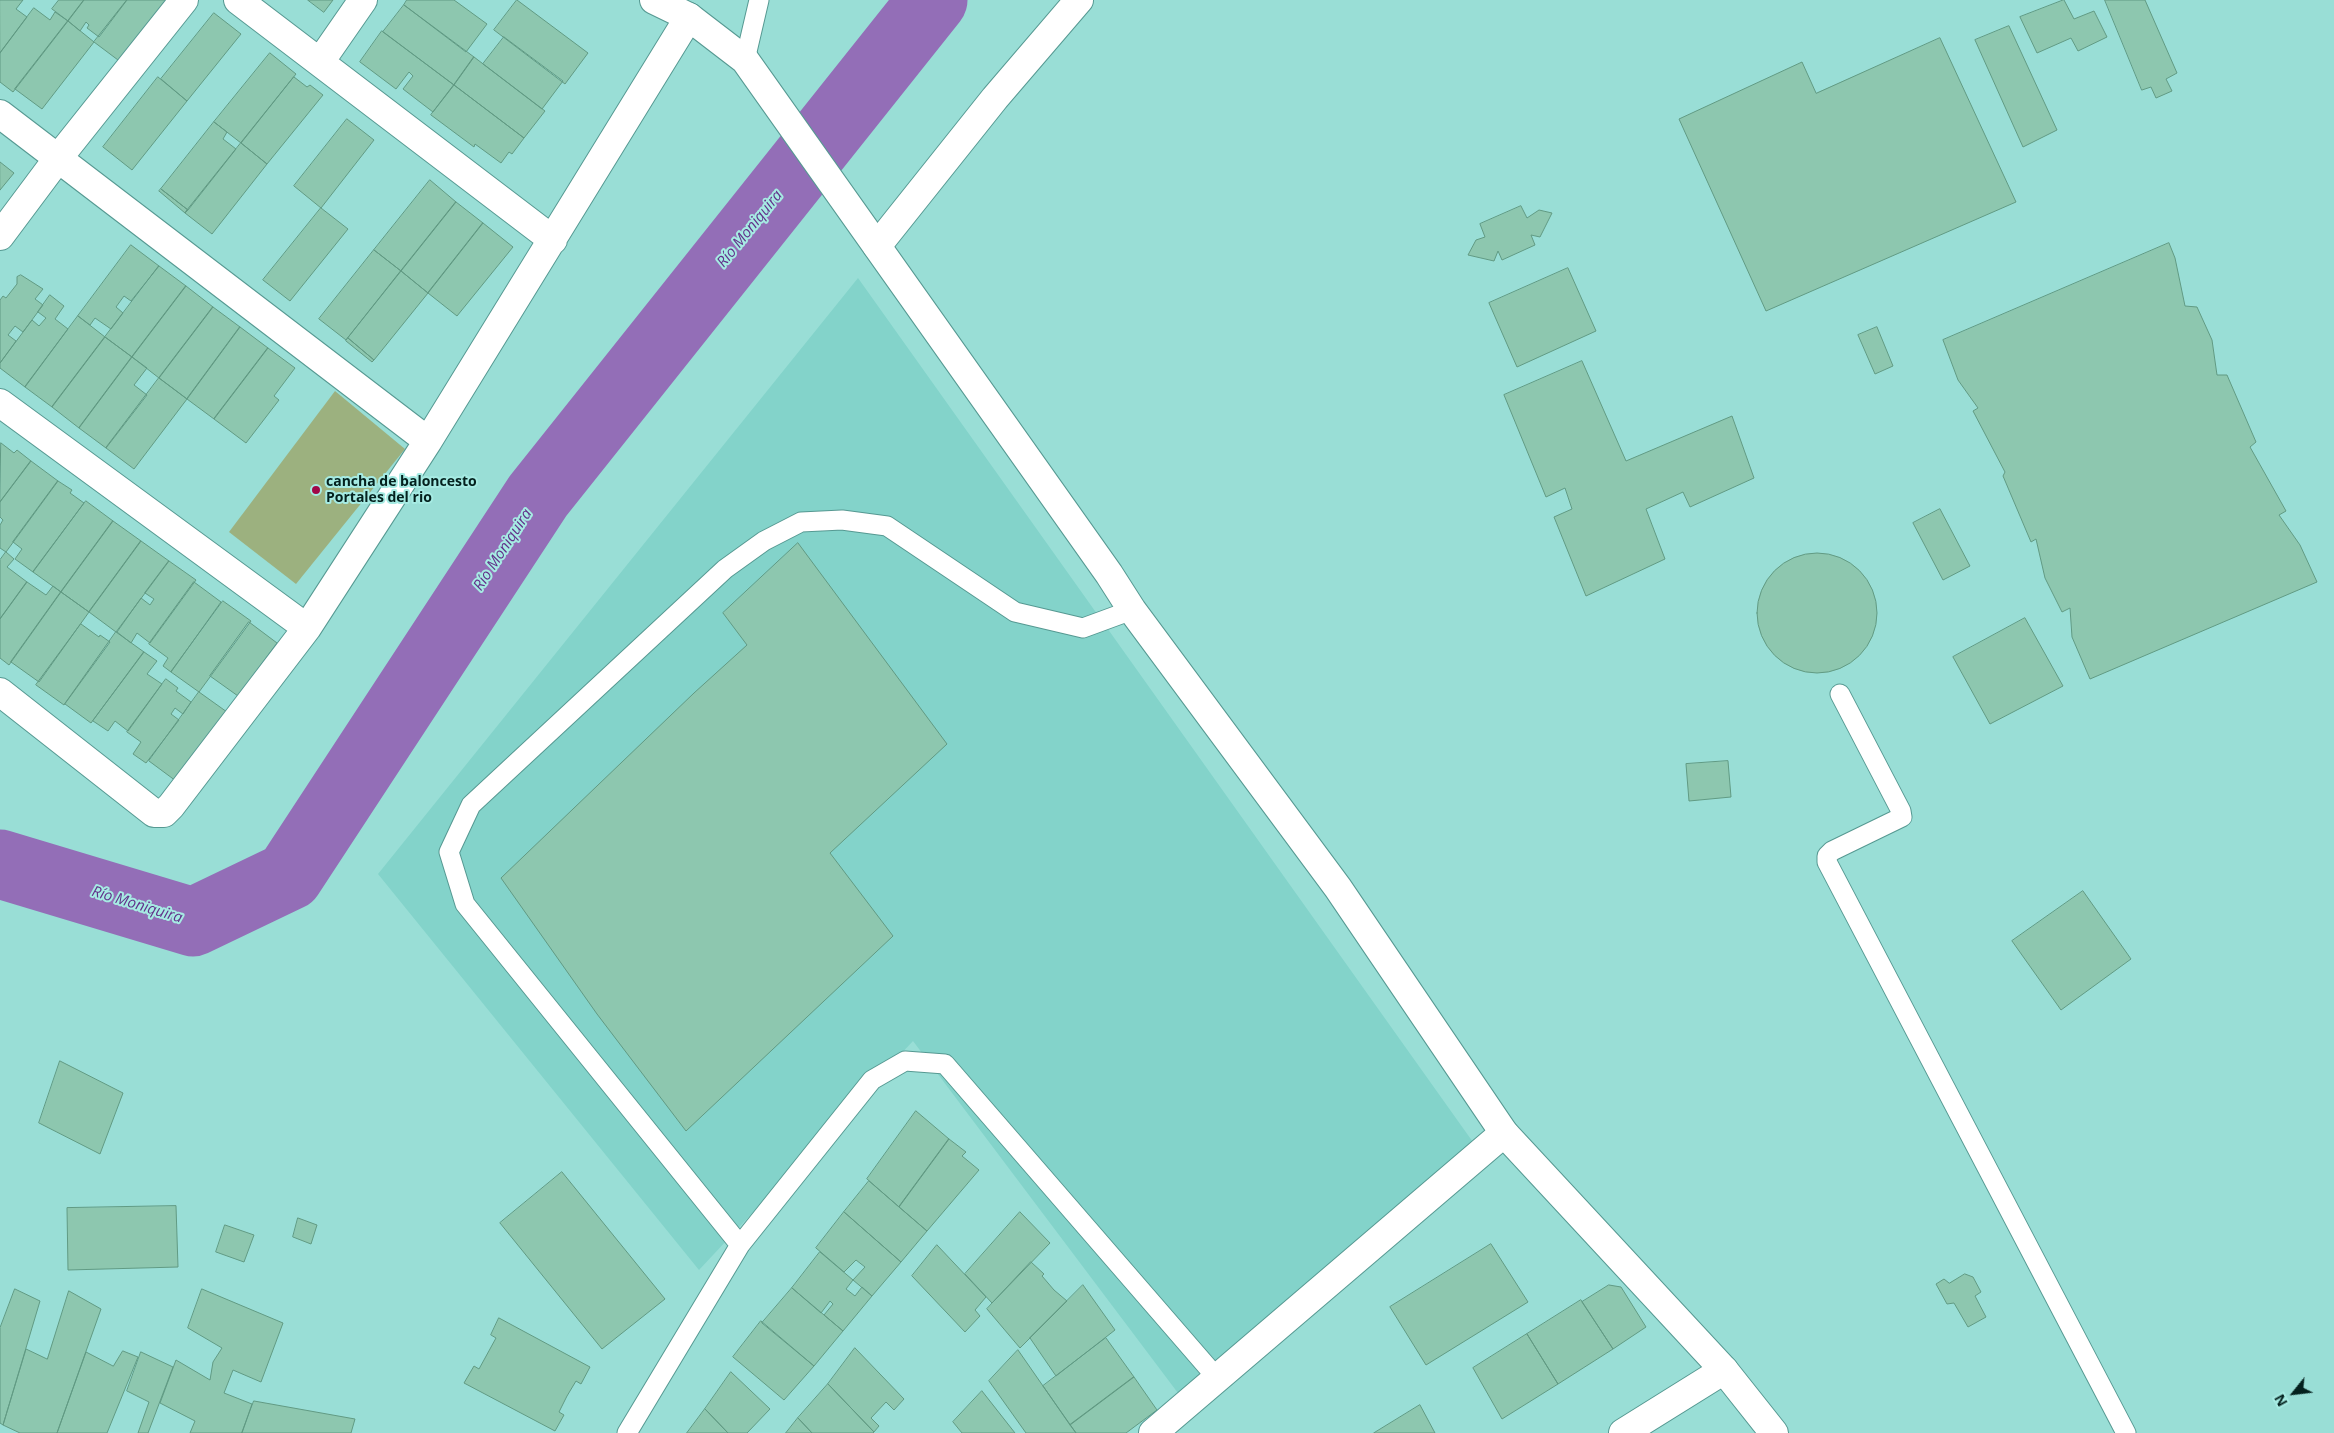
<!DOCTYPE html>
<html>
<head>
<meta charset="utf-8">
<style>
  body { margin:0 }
  #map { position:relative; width:2334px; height:1433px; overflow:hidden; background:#99ded6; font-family:"Open Sans",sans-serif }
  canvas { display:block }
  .north { position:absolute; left:2269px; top:1368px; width:50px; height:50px; -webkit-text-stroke:4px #a6ebe3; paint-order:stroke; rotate:241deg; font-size:14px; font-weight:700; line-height:20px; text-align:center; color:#04211e }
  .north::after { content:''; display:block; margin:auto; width:18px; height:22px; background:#04211e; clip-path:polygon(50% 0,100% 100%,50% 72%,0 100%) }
</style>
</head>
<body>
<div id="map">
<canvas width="2334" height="1433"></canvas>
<div class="north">N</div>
</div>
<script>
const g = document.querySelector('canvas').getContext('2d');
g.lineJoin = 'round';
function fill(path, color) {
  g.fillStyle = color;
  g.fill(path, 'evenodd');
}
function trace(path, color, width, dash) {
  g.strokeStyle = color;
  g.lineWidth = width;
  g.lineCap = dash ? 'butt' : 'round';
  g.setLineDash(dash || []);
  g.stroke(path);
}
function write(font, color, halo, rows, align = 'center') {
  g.font = font + ' "Open Sans",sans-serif';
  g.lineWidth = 4;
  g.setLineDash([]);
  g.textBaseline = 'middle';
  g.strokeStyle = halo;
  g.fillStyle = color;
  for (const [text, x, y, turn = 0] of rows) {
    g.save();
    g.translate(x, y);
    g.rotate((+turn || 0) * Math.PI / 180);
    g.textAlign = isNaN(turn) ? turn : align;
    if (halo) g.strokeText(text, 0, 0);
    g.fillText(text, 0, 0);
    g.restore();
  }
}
fill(new Path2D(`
  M858,278L1485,1159L1190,1409L913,1041L699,1270L378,874Z`), '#83d3ca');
fill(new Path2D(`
  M335,391L405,449L296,584L229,532Z`), '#9cb17f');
trace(new Path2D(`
  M0,864L193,922L289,876L538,496L933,0`), '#936eb7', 69);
const building = new Path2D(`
  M0,0H23L16,9L27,17L0,53Z
  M59,0H84L68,21L52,9Z
  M84,0H127L99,37L87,28L89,25L86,22L80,31L68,21Z
  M127,0H175L122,63L94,42Z
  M308,0H333L324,12Z
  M407,0H454L487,24L466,52L404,5Z
  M517,0L588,53L565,84L494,30Z
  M2064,0L2074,19L2094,11L2107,37L2078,51L2071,38L2037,53L2020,17Z
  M2105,0H2145L2177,73L2166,79L2172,91L2156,98L2151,87L2142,90Z
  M404,5L474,57L454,85L383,32Z
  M34,8L50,20L55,12L68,21L13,92L0,82V53Z
  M214,13L241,34L187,101L161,79Z
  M68,21L94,42L42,109L15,89Z
  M2009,26L2057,130L2023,147L1975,40Z
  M382,31L454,85L433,112L403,89L413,76L409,72L396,89L360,62Z
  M504,37L563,81L542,109L483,64Z
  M1940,38L2016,202L1766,311L1679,119L1802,62L1816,93Z
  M270,53L296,74L241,143L214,122Z
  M474,57L545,111L524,138L454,85Z
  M158,77L187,101L132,170L103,147Z
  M294,77L307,87L310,85L323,95L267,164L241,143Z
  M454,85L524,138L512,154L509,152L501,163L475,144L474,147L431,115Z
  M347,119L374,140L321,208L294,186Z
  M214,122L227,132L223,139L236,149L188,210L161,189Z
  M241,143L267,164L212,234L185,213Z
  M0,162L14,173L0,190Z
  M430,180L456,202L401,271L374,250Z
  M161,189L188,210L185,213L159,191Z
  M456,202L483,223L428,293L401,271Z
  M1521,206L1527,218L1539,210L1552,213L1540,237L1531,235L1535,245L1502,260L1498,251L1494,261L1468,255L1476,240L1485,237L1480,224Z
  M321,208L348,229L290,301L263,280Z
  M483,223L513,247L457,316L428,293Z
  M2169,243L2175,258L2185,306L2197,307L2212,340L2217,375H2227L2256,442L2250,447L2286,511L2279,515L2300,545L2317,582L2090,679L2072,637L2070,608L2062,612L2045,578L2036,539L2031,542L2003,476L2005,472L1973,411L1978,408L1958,380L1943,340Z
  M131,245L159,266L131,301L124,296L116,307L123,313L111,329L95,318L90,325L78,316Z
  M374,250L401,271L346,340L319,319Z
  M159,266L186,286L132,357L105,337Z
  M1568,268L1596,331L1517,367L1489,303Z
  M401,271L428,293L374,360L348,338Z
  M21,275L43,289L35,299L43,305L23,332L15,326L8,335L16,341L0,363V300L3,296L6,298L17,284V277Z
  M186,286L213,307L159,378L132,357Z
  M50,295L64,306L55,319L68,329L25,387L0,368V363L32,320L39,326L46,318L38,312Z
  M213,307L240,327L187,399L159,378Z
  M78,316L105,337L52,407L25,387Z
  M240,327L268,348L214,419L187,399Z
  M1877,327L1893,366L1875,374L1858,335Z
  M105,337L132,357L79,428L52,407Z
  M348,338L374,360L372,362L346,341Z
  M268,348L295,368L274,396L279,400L246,443L214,419Z
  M132,357L147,368L134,385L147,395L106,448L79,428Z
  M1582,361L1626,461L1732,416L1754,478L1690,507L1683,492L1646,509L1665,559L1586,596L1554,517L1572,509L1565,488L1546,497L1504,395Z
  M159,378L187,399L134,469L106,448Z
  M1,443L14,453L17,450L31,461L0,502Z
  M31,461L58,481L6,552L0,548V525L3,520L0,517V502Z
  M58,481L72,490L70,493L84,503L33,572L15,559L22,549L13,542Z
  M86,501L113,521L61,592L33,572Z
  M1940,509L1970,566L1943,580L1913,523Z
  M113,521L141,541L89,612L61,592Z
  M141,541L169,561L116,632L89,612Z
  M798,543L947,744L830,853L893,936L686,1131L597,1014L501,878L694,693L747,645L723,613Z
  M6,552L14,559L7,567L27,582L0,619V560Z
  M1757 613a60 60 0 1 1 120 0a60 60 0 1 1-120 0Z
  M169,561L196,580L150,643L137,633L131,643L117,632L141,598L150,605L154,599L145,593Z
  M27,582L46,595L53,586L61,592L9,665L0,658V619Z
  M194,582L221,602L171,672L163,666L168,658L149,644Z
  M61,592L89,612L39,682L11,662Z
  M223,601L251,621L199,692L171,672Z
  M2025,618L2063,686L1990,724L1953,657Z
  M249,622L277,643L238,696L210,676Z
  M81,624L99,637L100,635L110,642L64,705L36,685Z
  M116,632L144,652L91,723L65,704Z
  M144,652L157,661L147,674L162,684L128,731L115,721L108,731L93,721Z
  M166,679L178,688L176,691L191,702L183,714L175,708L171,714L179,720L146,763L133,754L141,742L127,732Z
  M199,692L227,712L176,781L149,761Z
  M1728,761L1731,797L1689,801L1686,764Z
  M2083,891L2131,959L2061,1010L2012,941Z
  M60,1061L123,1093L100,1154L39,1123Z
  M916,1111L949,1139L899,1207L867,1179Z
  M949,1139L966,1152L962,1156L979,1170L927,1231L899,1207Z
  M562,1172L665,1299L602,1349L500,1223Z
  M869,1181L927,1231L901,1262L844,1212Z
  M176,1206L178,1267L68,1270L67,1208Z
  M844,1212L901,1262L872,1296L853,1280L865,1267L856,1260L844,1272L816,1248Z
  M1020,1212L1050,1243L992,1303L965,1274Z
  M298,1218L317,1225L311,1244L293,1237Z
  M225,1225L254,1235L244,1262L216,1252Z
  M1491,1244L1528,1302L1426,1365L1390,1307Z
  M937,1245L986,1297L975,1310L980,1316L965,1332L912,1276Z
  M820,1252L853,1280L846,1289L855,1296L862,1287L872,1296L843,1331L824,1315L833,1304L830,1301L821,1313L792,1288Z
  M1031,1262L1044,1274L1042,1276L1054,1290L1067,1301L1020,1348L987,1309Z
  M1965,1274L1973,1277L1981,1292L1975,1296L1986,1317L1968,1327L1954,1303L1947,1304L1936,1284L1944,1279L1949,1283Z
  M1083,1285L1115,1330L1056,1376L1030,1338Z
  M1609,1285L1621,1287L1646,1327L1613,1349L1582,1302Z
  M792,1288L843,1331L814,1366L762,1323Z
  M15,1289L40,1301L3,1425L0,1423V1328Z
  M202,1289L283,1323L261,1382L233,1370L224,1393L252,1404L242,1433H190L195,1421L160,1403L176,1360L210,1380L213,1362L222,1348L188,1328Z
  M69,1291L101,1309L57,1433H20L3,1425L26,1349L47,1359Z
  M1581,1300L1613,1349L1558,1384L1527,1334Z
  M499,1318L590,1367L581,1384L576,1381L567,1396L559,1412L564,1415L555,1431L464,1383L474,1366L479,1369L496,1338L491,1335Z
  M761,1321L814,1366L784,1400L733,1357Z
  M1527,1334L1558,1384L1502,1419L1473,1368Z
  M1106,1338L1134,1377L1070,1425L1043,1386Z
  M855,1348L904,1399L894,1410L886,1402L871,1418L879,1426L874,1432L828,1384Z
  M1018,1350L1043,1386L1076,1433H1026L989,1381Z
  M123,1351L138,1357L107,1433H57L86,1352L113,1366Z
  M141,1352L173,1367L148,1433H138L149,1402L127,1391Z
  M731,1372L770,1409L747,1433H728L705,1409Z
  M1134,1377L1157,1410L1126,1433H1076L1070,1425Z
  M828,1384L874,1432L873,1433H812L798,1418Z
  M982,1391L1015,1433H962L953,1422Z
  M254,1401L355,1419L351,1433H242Z
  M1420,1405L1435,1433H1374Z
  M705,1409L728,1433H687Z
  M798,1418L812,1433H786Z`);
fill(building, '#8dc7af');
trace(building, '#619a83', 1);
const service = new Path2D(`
  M745,60L759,0
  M1840,694L1901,811L1902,817L1832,851L1827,856V862L2126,1433
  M740,1245L465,904L449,852L471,805L725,569L764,541L801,522L842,520L887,526L1015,612L1083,628L1132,610
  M627,1433L740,1245L872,1080L905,1061L945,1064L1217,1378`);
const minor = new Path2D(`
  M238,0L553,240
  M320,62L363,0
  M0,114L428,441
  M0,236L59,157L184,0
  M877,246L995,98L1079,0
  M0,403L307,628
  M0,692L154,813H164L171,806L307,628L428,441L689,17
  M1153,1433L1504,1133
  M1623,1433L1724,1370`);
const secondary = new Path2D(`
  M654,0L689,17L745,60L1109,574L1132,610L1338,888L1504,1133L1724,1370L1774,1433`);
trace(service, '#569992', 21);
trace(minor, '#569992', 30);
trace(secondary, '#569992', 30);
trace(service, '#fff', 19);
trace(minor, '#fff', 28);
trace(secondary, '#fff', 28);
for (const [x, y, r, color] of [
  [316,490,5,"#a10747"]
]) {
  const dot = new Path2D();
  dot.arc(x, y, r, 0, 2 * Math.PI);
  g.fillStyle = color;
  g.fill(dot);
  trace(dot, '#a6ebe3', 2);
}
write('bold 14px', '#04211e', '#a6ebe3', [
  ["cancha de baloncesto",326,482],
  ["Portales del rio",326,498]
], 'left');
write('italic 15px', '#62318a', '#a6ebe3', [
  ["Río Moniquira",750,229,-51],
  ["Río Moniquira",503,550,-57],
  ["Río Moniquira",137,905,17]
]);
</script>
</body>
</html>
